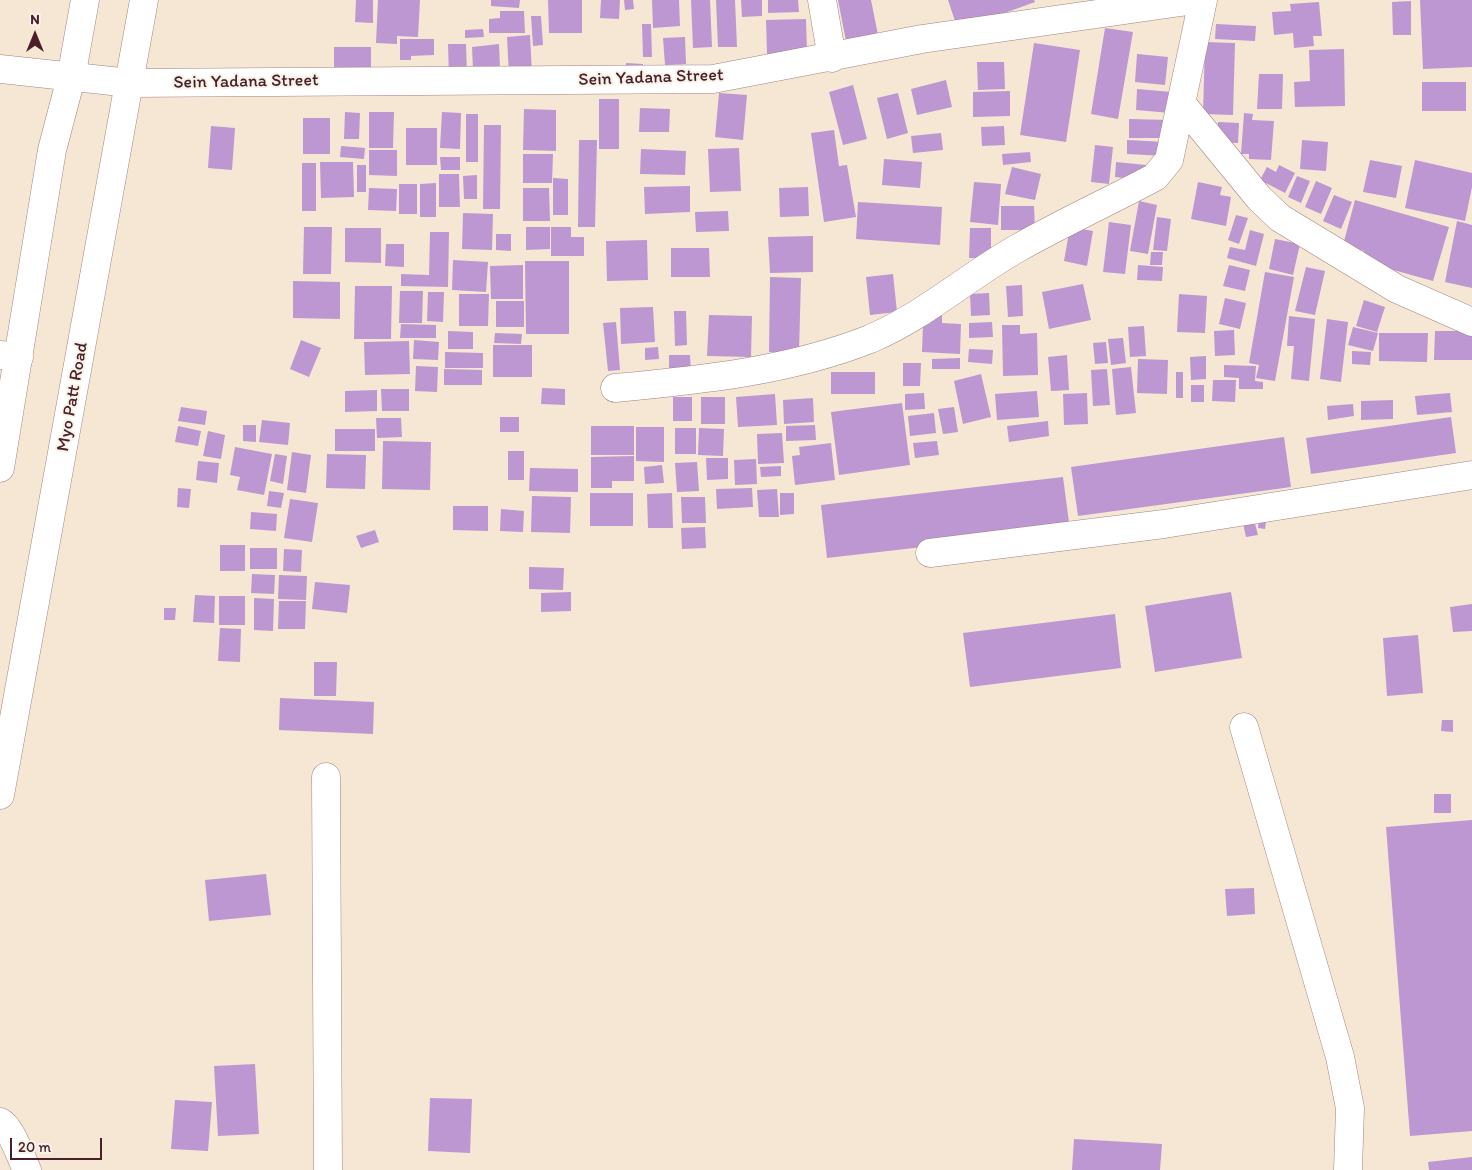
<!DOCTYPE html>
<html>
<head>
<meta charset="utf-8">
<style>
  body { margin:0 }
  #map { position:relative; width:1472px; height:1170px; overflow:hidden; background:#f6e7d4; font-family:Itim,sans-serif }
  canvas { display:block }
  .north { position:absolute; left:10px; top:10px; width:50px; height:50px; -webkit-text-stroke:4px #f7f3e8; paint-order:stroke; rotate:0deg; font-size:14px; font-weight:700; line-height:20px; text-align:center; color:#4a1f2b }
  .north::after { content:''; display:block; margin:auto; width:18px; height:22px; background:#4a1f2b; clip-path:polygon(50% 0,100% 100%,50% 72%,0 100%) }
  .scale { position:absolute; left:10px; top:1138px; width:92px; height:22px; box-sizing:border-box; border:2px solid #4a1f2b; border-top:0; padding-left:6px; font-size:15px; line-height:18px; white-space:nowrap; color:#4a1f2b; -webkit-text-stroke:4px #f7f3e8; paint-order:stroke }
</style>
</head>
<body>
<div id="map">
<canvas width="1472" height="1170"></canvas>
<div class="north">N</div>
<div class="scale">20 m</div>
</div>
<script>
const g = document.querySelector('canvas').getContext('2d');
g.lineJoin = 'round';
function fill(path, color) {
  g.fillStyle = color;
  g.fill(path, 'evenodd');
}
function trace(path, color, width, dash) {
  g.strokeStyle = color;
  g.lineWidth = width;
  g.lineCap = dash ? 'butt' : 'round';
  g.setLineDash(dash || []);
  g.stroke(path);
}
function write(font, color, halo, rows, align = 'center') {
  g.font = font + ' Itim,sans-serif';
  g.lineWidth = 4;
  g.setLineDash([]);
  g.textBaseline = 'middle';
  g.strokeStyle = halo;
  g.fillStyle = color;
  for (const [text, x, y, turn = 0] of rows) {
    g.save();
    g.translate(x, y);
    g.rotate((+turn || 0) * Math.PI / 180);
    g.textAlign = isNaN(turn) ? turn : align;
    if (halo) g.strokeText(text, 0, 0);
    g.fillText(text, 0, 0);
    g.restore();
  }
}
fill(new Path2D(`
  M356,0H373V23L355,22Z
  M378,0H420L418,37L397,36V44L376,43Z
  M491,0H520L519,8L491,6Z
  M548,0H582V33H549Z
  M601,0H620L619,19L600,18Z
  M624,0H633L634,9L625,10Z
  M652,0H679L680,26L653,28Z
  M691,0H710L712,47L693,48Z
  M716,0H735L737,47H718Z
  M741,0H762V16L742,17Z
  M768,0H798L799,12L768,13Z
  M838,0H871L878,35L846,41Z
  M948,0H1034L1035,2L958,30Z
  M1420,0H1472V67L1423,69Z
  M1411,1V35H1393L1392,2Z
  M1319,2L1322,36H1313L1314,46L1294,48L1293,33L1274,35L1272,12L1291,11L1290,4Z
  M500,11H524L525,33H489V19L500,18Z
  M531,16H541L543,45L533,46Z
  M806,19L807,53L767,54L766,20Z
  M642,24H651L652,57H643Z
  M1216,24L1256,26L1255,41L1215,39Z
  M1105,28L1133,32L1118,119L1091,114Z
  M483,29L484,37L465,38V30Z
  M530,35L532,74L509,75L507,37Z
  M685,37L686,64L665,65L663,38Z
  M400,39H434V55L411,56V60H400Z
  M1205,42L1235,43L1233,115L1203,114Z
  M1034,43L1080,50L1066,142L1020,135Z
  M448,44H466L467,76H449Z
  M499,44L500,68L473,70L472,47Z
  M334,47H371V73H334Z
  M1344,49L1345,106L1295,107L1294,82L1310,81L1309,50Z
  M1137,54L1168,57L1165,85L1135,82Z
  M977,62H1004L1005,89L978,90Z
  M626,63L643,64L642,74H625Z
  M1259,74H1283L1282,109H1257Z
  M946,80L952,107L917,115L911,89Z
  M1422,82H1466V111H1422Z
  M853,85L867,139L843,145L829,92Z
  M1137,89L1172,92L1170,113L1136,110Z
  M1010,91V116L973,117V92Z
  M719,93L747,95L743,140L715,137Z
  M898,93L908,133L887,139L877,98Z
  M599,99H619V149H599Z
  M640,108L670,109L669,132H639Z
  M524,109L556,110V151L523,150Z
  M345,112L360,113L359,139H344Z
  M369,112H394L393,148H369Z
  M442,112L461,113L460,149L440,148Z
  M1244,113L1253,114L1252,120L1274,121L1271,160L1249,159V154H1241Z
  M466,114H478V162H466Z
  M303,118H330V154H303Z
  M1129,119L1170,120V138H1129Z
  M1218,122L1239,123L1238,143L1217,142Z
  M484,125H501L500,209H483Z
  M211,126L235,128L232,170L208,168Z
  M1004,126L1005,145L982,146L981,127Z
  M406,128H437V165H406Z
  M834,130L839,166L847,165L856,217L824,222L811,133Z
  M941,133L943,150L913,153L911,136Z
  M579,140H597L595,227H578Z
  M1127,140L1166,142L1165,156L1127,154Z
  M1302,140L1328,142L1326,171L1300,169Z
  M1095,145L1113,147L1109,184L1091,182Z
  M341,146L365,148L364,159L340,157Z
  M739,148L741,191L710,192L708,149Z
  M641,149L686,151L685,175L640,174Z
  M369,150H397V176L369,175Z
  M1030,152L1031,162L1003,165L1002,154Z
  M523,154H553L552,183H523Z
  M440,157H460V170H441Z
  M884,159L922,162L920,188L882,185Z
  M1370,160L1402,166L1396,198L1363,192Z
  M1415,160L1472,173V187L1465,221L1405,208Z
  M320,162H353L354,197L321,198Z
  M1116,162L1146,165L1145,180L1115,177Z
  M302,163H316V211H302Z
  M357,165H366V192H357Z
  M1279,165L1295,173L1285,193L1260,180L1267,167L1276,172Z
  M1012,167L1041,174L1035,200L1005,194Z
  M439,174H459L460,207H439Z
  M477,175V199H464L463,176Z
  M1297,176L1310,181L1301,203L1288,197Z
  M553,178L568,179V215H553Z
  M1316,181L1332,188L1321,214L1305,207Z
  M974,182L1001,184L998,225L970,222Z
  M1198,182L1222,187L1220,195L1231,197L1226,226L1191,219Z
  M436,183V217H420V184Z
  M399,184H417V214H399Z
  M690,186V212L645,214L644,187Z
  M808,187L809,216L780,217L779,188Z
  M369,188L397,189L396,211L368,210Z
  M523,188H549L550,221H523Z
  M1334,195L1352,202L1341,229L1323,221Z
  M1355,200L1449,227L1433,281L1361,261L1364,251L1343,245Z
  M1139,201L1157,205L1148,254L1130,251Z
  M858,202L942,207L940,245L856,239Z
  M1001,206H1034L1035,230H1001Z
  M728,211L729,231L696,232L695,212Z
  M463,213L493,214L492,250L462,249Z
  M1236,215L1248,218L1239,244L1228,240Z
  M1157,217L1171,219L1167,251L1153,250Z
  M1457,221L1472,225V288L1445,282Z
  M1109,222L1131,225L1125,274L1103,272Z
  M304,227H332L331,274H303Z
  M526,227H550V249L526,250Z
  M551,227H571V237H584V256H551Z
  M1070,227L1093,231L1087,266L1064,261Z
  M345,228H381V263L345,262Z
  M970,228H991V258H969Z
  M1250,230L1264,234L1256,266L1227,258L1230,247L1245,250Z
  M430,232H449L448,287L401,286V274L429,275Z
  M496,234H511V251L496,250Z
  M813,236V272L770,273L768,237Z
  M1275,239L1300,244L1293,275L1269,269Z
  M647,240L648,280L607,281L606,241Z
  M386,244H404V267L385,266Z
  M671,248H709L710,277H671Z
  M1151,252H1163L1162,265H1150Z
  M453,260L488,262L486,292L452,290Z
  M525,261H569V334H526Z
  M523,265V299H491L490,266Z
  M1138,265L1163,267L1162,281L1137,280Z
  M1229,265L1250,270L1245,291L1223,286Z
  M1306,267L1325,271L1315,315L1295,311Z
  M1265,272L1294,277L1275,381L1256,378L1259,365L1249,363Z
  M893,274L897,312L870,315L866,277Z
  M770,277L801,278L799,352H769Z
  M293,281L340,282V319L293,318Z
  M1083,284L1091,320L1049,329L1042,292Z
  M1022,285L1023,316L1008,317L1006,286Z
  M355,286H392L391,339H354Z
  M400,291H423L422,323H399Z
  M428,292H444L443,322L427,321Z
  M989,293L990,315L971,316L970,294Z
  M459,294H489L488,326H459Z
  M1179,294L1207,296L1205,333L1177,332Z
  M1225,298L1246,303L1240,329L1219,324Z
  M1364,300L1385,307L1377,332L1356,326Z
  M496,301H524V327H496Z
  M653,307L655,342L621,344L620,308Z
  M674,311H686L687,345L675,346Z
  M709,315L752,316L751,357L707,356Z
  M931,315H942V323L961,324L960,354L922,352L923,324H930Z
  M1289,316L1315,319L1309,381L1291,379L1294,346H1287Z
  M1327,319L1348,322L1341,382L1320,379Z
  M616,322L620,370L608,371L603,323Z
  M992,322L993,337L969,338V323Z
  M401,324L436,325V338H400Z
  M1002,325H1020V334L1037,333L1038,375L1003,376Z
  M1144,326L1146,356L1130,357L1128,327Z
  M1353,327L1378,333L1373,351L1348,345Z
  M1234,330L1235,355L1215,356L1214,331Z
  M448,331L473,332V349H448Z
  M1435,331H1472V360H1434Z
  M495,333L522,334L521,344L494,343Z
  M1379,333H1428L1427,362L1379,361Z
  M1123,338L1126,363L1111,365L1108,339Z
  M301,340L321,348L309,377L290,369Z
  M414,340L439,342L438,360L413,359Z
  M409,341L410,374L365,375L364,342Z
  M1106,342L1108,363L1095,364L1093,343Z
  M493,345H532V377H493Z
  M658,347L659,359L645,360V348Z
  M969,349L993,350L992,364L968,362Z
  M1352,351L1371,352L1370,365L1352,364Z
  M445,352L483,353V368H445Z
  M669,355H690L691,373L669,374Z
  M1067,355L1069,390L1051,391L1048,357Z
  M1206,356V379L1191,380L1190,357Z
  M960,358V369H932V359Z
  M1138,359L1168,360L1167,394L1137,393Z
  M903,363H921L920,386H903Z
  M1224,365L1256,366L1255,381L1263,382V389H1239V378L1224,377Z
  M416,366L438,367L437,392L415,391Z
  M1131,367L1136,413L1116,415L1112,369Z
  M444,369L482,370V385H444Z
  M1107,369L1110,405L1093,406L1091,370Z
  M831,372H875V394H831Z
  M1176,372H1183V398H1176Z
  M981,374L991,417L963,424L954,381Z
  M1213,380H1236L1235,402L1212,401Z
  M1191,385H1204V402H1191Z
  M542,388L565,389V405L541,404Z
  M381,389H409V411H382Z
  M377,390V411L345,412V391Z
  M1037,391L1039,417L997,420L995,394Z
  M924,393L925,409L905,410V394Z
  M1087,393L1088,424L1064,425L1063,394Z
  M1450,393L1452,412L1417,415L1415,396Z
  M775,394L777,425L738,427L736,397Z
  M673,397H692V421H673Z
  M701,397H725V424H701Z
  M813,398L814,422L784,424L783,400Z
  M1393,400V419L1361,420V401Z
  M902,403L910,465L839,475L831,412Z
  M1353,404L1354,416L1328,420L1327,406Z
  M181,407L207,411L205,425L178,421Z
  M954,407L958,432L943,434L938,409Z
  M934,413L936,433L910,436L908,416Z
  M500,417H519V432H500Z
  M1451,417L1456,453L1311,474L1306,438Z
  M376,418H401L402,437L377,438Z
  M262,420L290,423L288,445L259,442Z
  M1048,421L1049,436L1009,442L1007,426Z
  M243,425H256V442L243,441Z
  M815,425L816,440L786,441V426Z
  M178,426L201,431L198,446L175,442Z
  M591,426H634V455H591Z
  M636,427H664V462L636,461Z
  M675,428H696V454H675Z
  M699,428L724,429L723,456L698,455Z
  M335,429H375V451H335Z
  M208,431L225,435L221,459L203,456Z
  M782,433L784,463L758,464L757,434Z
  M1284,437L1291,487L1078,516L1071,467Z
  M383,441L431,442L430,490L382,489Z
  M937,441L939,455L915,458L913,443Z
  M831,443L835,480L795,485L792,456L800,455L799,447Z
  M235,447L272,454L264,495L237,490L240,477L230,475Z
  M508,451H524V480H508Z
  M292,452L311,455L306,493L287,490Z
  M275,454L287,456L283,484L270,481Z
  M327,454L366,455L365,489L326,488Z
  M634,456V481H612V488H591V457Z
  M706,458H728V479L707,480Z
  M756,459L757,484L735,485L734,460Z
  M198,461L219,463L217,483L196,480Z
  M697,462L699,491L677,492L675,463Z
  M662,465L664,483L645,484L644,467Z
  M781,466V476L761,477L760,467Z
  M530,468L578,469V492L529,491Z
  M1063,477L1070,530L827,558L821,505Z
  M178,488L191,489L189,508L177,507Z
  M752,488L753,507L717,509L716,489Z
  M777,489L779,517H759L757,490Z
  M269,491L284,493L281,508L267,506Z
  M590,493H633V526H590Z
  M672,493L673,528H648L647,494Z
  M780,493H794V514L780,515Z
  M532,496L571,497L570,533L531,532Z
  M681,497H705L706,523H682Z
  M290,499L318,503L312,542L284,538Z
  M453,506H488V531L453,530Z
  M501,509L524,511L523,532L500,531Z
  M251,512L277,514L276,531L250,529Z
  M1253,516L1258,535L1246,537L1242,519Z
  M1259,520L1266,521L1265,529L1258,528Z
  M705,527L706,548L682,549L681,528Z
  M375,530L379,542L361,548L356,536Z
  M220,545H245V571H220Z
  M250,548H277V569H250Z
  M284,549L302,550L301,572L283,571Z
  M529,567L564,568L563,590L529,589Z
  M252,574L275,575L274,594L251,593Z
  M279,575L307,576L306,600L278,599Z
  M315,582L350,585L347,613L312,609Z
  M571,592V611L541,612V593Z
  M1231,592L1242,658L1155,672L1145,606Z
  M195,595L215,596L214,623L193,622Z
  M219,596H245V625H219Z
  M254,598L274,599L273,631L254,630Z
  M279,601H306L305,629H278Z
  M1472,604V631L1453,632L1450,607Z
  M164,608H176L175,620H164Z
  M1115,614L1121,668L970,687L963,633Z
  M220,628L241,629L240,662L218,661Z
  M1418,635L1423,693L1387,696L1383,638Z
  M314,662H337L336,696H314Z
  M280,698L374,702L373,734L279,730Z
  M1442,720H1453V732L1441,731Z
  M1434,794H1451V813H1434Z
  M1472,820V1131L1410,1136L1386,827Z
  M266,874L271,915L209,921L205,880Z
  M1254,888L1255,914L1227,916L1225,889Z
  M255,1064L259,1134L218,1136L214,1066Z
  M430,1098L472,1099L470,1153L428,1151Z
  M175,1100L212,1102L208,1151L171,1149Z
  M1074,1139L1162,1144L1160,1170H1072Z
  M1472,1157V1170H1429L1428,1162Z`), '#bc97d2');
const minor = new Path2D(`
  M822,0L832,58
  M0,69L130,83L713,79L922,39L1195,0
  M1182,104L1259,198L1280,218L1397,289L1472,322
  M0,355L19,357
  M615,388C701,380 789,371 870,339C924,316 967,277 1018,248C1062,223 1110,201 1155,177L1169,160L1203,0
  M930,553L1164,524L1472,475
  M1244,727L1340,1057L1350,1108L1348,1170
  M326,777L328,1170
  M0,1122C11,1127 21,1158 27,1170`);
const major = new Path2D(`
  M0,468L52,150L71,78L85,0
  M0,795L144,0`);
trace(minor, '#a08380', 29);
trace(major, '#a08380', 29);
trace(minor, '#fff', 28);
trace(major, '#fff', 28);
write('18px', '#4a1f2b', '#f7f3e8', [
  ["Sein Yadana Street",651,78,-2],
  ["Sein Yadana Street",246,82,-1],
  ["Myo Patt Road",73,397,-80]
]);
</script>
</body>
</html>
